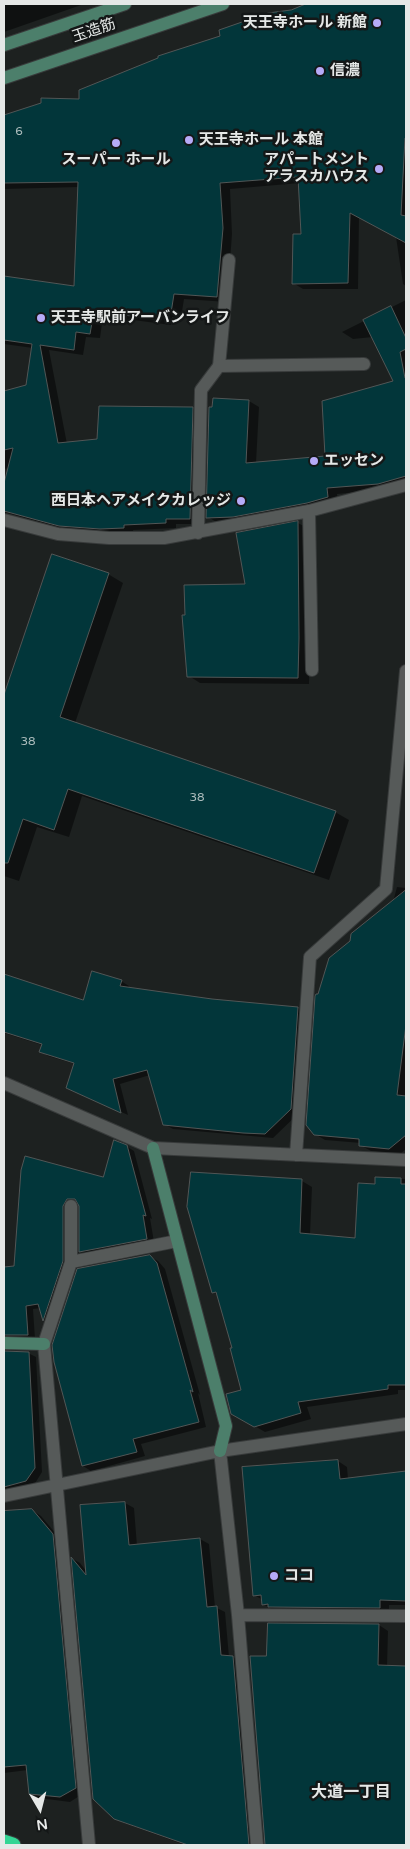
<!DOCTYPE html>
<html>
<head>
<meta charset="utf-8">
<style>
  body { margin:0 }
  #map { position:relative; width:410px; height:1849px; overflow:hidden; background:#1d2120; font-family:"Varela Round",sans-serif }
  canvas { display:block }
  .frame { position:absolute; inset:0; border:5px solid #e5e8e7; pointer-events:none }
  .north { position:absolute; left:15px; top:1784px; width:50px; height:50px; -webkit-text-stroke:4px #141717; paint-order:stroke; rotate:172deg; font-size:14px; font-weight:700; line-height:20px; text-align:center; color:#e5e8e7 }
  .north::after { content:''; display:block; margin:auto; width:18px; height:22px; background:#e5e8e7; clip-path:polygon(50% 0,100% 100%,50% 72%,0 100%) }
</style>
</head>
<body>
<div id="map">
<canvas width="410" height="1849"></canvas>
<div class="frame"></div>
<div class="north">N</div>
</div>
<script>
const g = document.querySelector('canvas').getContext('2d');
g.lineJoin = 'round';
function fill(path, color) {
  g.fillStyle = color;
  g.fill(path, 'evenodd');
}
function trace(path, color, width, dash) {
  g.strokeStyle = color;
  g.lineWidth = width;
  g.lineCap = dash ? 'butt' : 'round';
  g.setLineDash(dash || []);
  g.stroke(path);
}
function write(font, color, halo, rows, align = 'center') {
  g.font = font + ' "Varela Round","Noto Sans JP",sans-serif';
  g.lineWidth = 5;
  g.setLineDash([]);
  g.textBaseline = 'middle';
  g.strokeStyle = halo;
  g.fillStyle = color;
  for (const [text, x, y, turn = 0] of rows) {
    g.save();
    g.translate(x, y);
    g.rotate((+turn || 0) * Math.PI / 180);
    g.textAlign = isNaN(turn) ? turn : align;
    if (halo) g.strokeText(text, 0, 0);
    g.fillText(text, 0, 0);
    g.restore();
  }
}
fill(new Path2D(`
  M4,4H84L4,32Z
  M309,4H406V286L403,284L396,237L359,217L358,289H303L293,283L302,235L300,183L230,189L232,234L227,302L184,299L181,318L172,317L171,325L103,316L100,338L86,337L83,355L49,350L67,444L98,440L192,408L202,414L200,524H176V528L133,530L134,534L71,531L4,512V488L9,468L4,469V392L27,386L33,348L4,344V277L75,287L79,187L4,189V116L42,104L80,101L221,36Z
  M406,300V484L388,489L337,494L338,503L218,523L208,517L249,401L259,407L256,463L327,457L395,382L373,337L353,339L342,332Z
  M298,523L309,529L310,645L309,684L200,683L189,676L246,585Z
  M52,556L108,574L123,583L75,723L335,812L349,820L329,880L82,796L69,837L37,827L19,881L4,876V699Z
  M397,887L406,888V1149L400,1154L371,1151L360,1145L361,1143L325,1140L315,1134L319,996L351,942L393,902Z
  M4,975L84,1001L121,981L129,986L128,988L212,1000L298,1008L306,1013L299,1113L273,1138L173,1129L164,1124L150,1075L120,1084L128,1115L76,1092L75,1064L48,1056L40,1051L42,1045L4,1033Z
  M126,1146L134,1151L152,1219L150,1218L154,1242L88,1256L80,1251V1205L79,1203H74L70,1265L51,1324L44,1321L41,1308L33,1309L35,1339L4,1346V1268H15L23,1171L104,1179Z
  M376,1178L406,1179V1390H398V1394L307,1407L311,1419L265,1432L232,1413L243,1390L233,1348L218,1295L213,1292L302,1181L312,1187L310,1235L356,1240L376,1186Z
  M149,1256L158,1261L165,1269L200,1395L198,1393L206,1427L141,1444L145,1456L91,1471L83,1466Z
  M4,1350V1352L28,1353L36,1357L42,1472L34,1485L4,1493Z
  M338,1461L347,1467L348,1479L406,1473V1605H389V1612L273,1610L263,1604V1600L254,1595Z
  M125,1503L134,1508L137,1546L200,1539L209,1544L215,1607L225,1612L229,1657H233L242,1662L257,1845H185L124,1823L114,1818L94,1798L73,1559L80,1563L87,1572Z
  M32,1510L41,1516L62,1541L84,1793L70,1802L39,1798L30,1793L28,1770L4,1773V1512Z
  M269,1625H379L388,1631L387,1667H406V1845H270L266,1843Z`), '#0007');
const building = new Path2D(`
  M306,4H406V138H405L401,215L406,216V243L350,213L348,283L292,284L293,234H301L298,177L220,183L223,228L217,297L174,294L171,313L162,312L161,320L94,311L90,334L76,332L74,350L40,345L58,443L97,439L99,406L193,407L190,519H166V523L124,525V528L100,529L59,526L4,511V483L13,448L4,450V391L26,385L32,344L4,340V276L74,286L78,182L4,183V115L41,103V98L79,99V90L158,58V56L220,36L219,30L268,13L291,10Z
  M391,306L406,338V349L400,352L405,378H406V476L378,484L327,488L328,497L307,503L233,517L206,518L209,407H212L213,398L249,400L246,463L325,456L322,401L393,381L363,320Z
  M298,521L299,638L298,678L187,677L182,615H185L184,585L245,584L236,533Z
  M52,554L109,573L60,717L336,811L314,873L68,789L54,830L23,819L8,863H4V695Z
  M406,890V1025L397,1095L406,1096V1135L389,1149L359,1146V1139L314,1135L306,1125L315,996L316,994H318L329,958L350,941L351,934Z
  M92,971L122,980L120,986L212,999L298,1007L291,1109L265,1134L243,1133L163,1125L147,1070L113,1079L121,1113L66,1088L74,1063L39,1052L42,1044L4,1032V974L83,1000Z
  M114,1140L127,1145L146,1216L143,1215L147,1239L79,1252V1206L75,1199H67L63,1206V1261L43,1321L38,1304L26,1306L28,1335H4V1267L14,1266L21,1170L25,1156L103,1177Z
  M191,1172L302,1179L300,1233L355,1238L358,1183L375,1184V1177L401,1178V1184H406V1385H388V1389L298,1402L301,1413L254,1427L231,1414L226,1394L241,1390L230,1348H232L216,1292L212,1293L187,1207Z
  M150,1255L157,1263L193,1392L190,1390L199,1422L133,1439L137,1452L82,1466L54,1362L52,1345L77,1269Z
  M4,1351L29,1352L35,1468L26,1481L4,1487Z
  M338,1460L340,1479L406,1471V1601L380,1600V1608L268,1607V1604L262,1605L261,1595L253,1596L242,1467Z
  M125,1502L129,1545L200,1538L207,1607L217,1606L221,1655L233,1656L249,1845H188L114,1819L93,1799L71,1557L86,1575L80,1505Z
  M32,1509L53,1534L76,1788L60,1797L29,1794L26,1765L4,1767V1511Z
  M268,1623L379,1624L378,1665L406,1666V1845H265L250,1656H266Z`);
fill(building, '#02363a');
trace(building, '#515656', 1);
const lane = new Path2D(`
  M219,366L229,260`);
const street = new Path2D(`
  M309,511L312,670
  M4,520L58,534L109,538H164L309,511L406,485
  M198,533L201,390L219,366L364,364
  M4,1083L153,1148L406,1160
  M296,1155L310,957L386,889L406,671
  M71,1206V1262
  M220,1451L238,1615L257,1845
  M4,1496L220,1451L406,1424
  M238,1615L406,1616
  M89,1845L44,1344L71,1262L177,1241`);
const secondary = new Path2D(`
  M4,45L125,4
  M4,78L223,4
  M153,1148L226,1426L220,1451
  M4,1343L44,1344`);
const highway = new Path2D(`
  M4,1842L13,1845`);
trace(lane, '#383b3b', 14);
trace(street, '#383b3b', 14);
trace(secondary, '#383b3b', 14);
trace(highway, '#383b3b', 17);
trace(lane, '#565a59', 12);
trace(street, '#565a59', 12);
trace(secondary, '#4c7f6b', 12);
trace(highway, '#33d594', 15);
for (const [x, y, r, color] of [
  [377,23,5,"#b6abf8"],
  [320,71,5,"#b6abf8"],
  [189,140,5,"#b6abf8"],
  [116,143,5,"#b6abf8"],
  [379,169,5,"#b6abf8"],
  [41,318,5,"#b6abf8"],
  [314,461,5,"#b6abf8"],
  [241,501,5,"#b6abf8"],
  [274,1576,5,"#b6abf8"]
]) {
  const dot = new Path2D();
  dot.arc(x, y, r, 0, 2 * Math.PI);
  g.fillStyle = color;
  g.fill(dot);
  trace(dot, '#141717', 2);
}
write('12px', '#acbcbc', null, [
  ["6",19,132],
  ["38",28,742],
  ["38",197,798]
]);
write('bold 15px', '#e5e8e7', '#141717', [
  ["天王寺ホール 新館",367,23,"right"],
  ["信濃",330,71],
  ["天王寺ホール 本館",199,140],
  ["スーパー ホール",116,160,"center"],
  ["アパートメント",369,160,"right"],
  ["アラスカハウス",369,177,"right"],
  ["天王寺駅前アーバンライフ",51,318],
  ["エッセン",324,461],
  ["西日本ヘアメイクカレッジ",231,501,"right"],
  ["ココ",284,1576]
], 'left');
write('15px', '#e5e8e7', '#141717', [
  ["玉造筋",94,31,-19]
]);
write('bold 16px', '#e5e8e7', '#141717', [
  ["大道一丁目",351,1793]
]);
</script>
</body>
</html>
